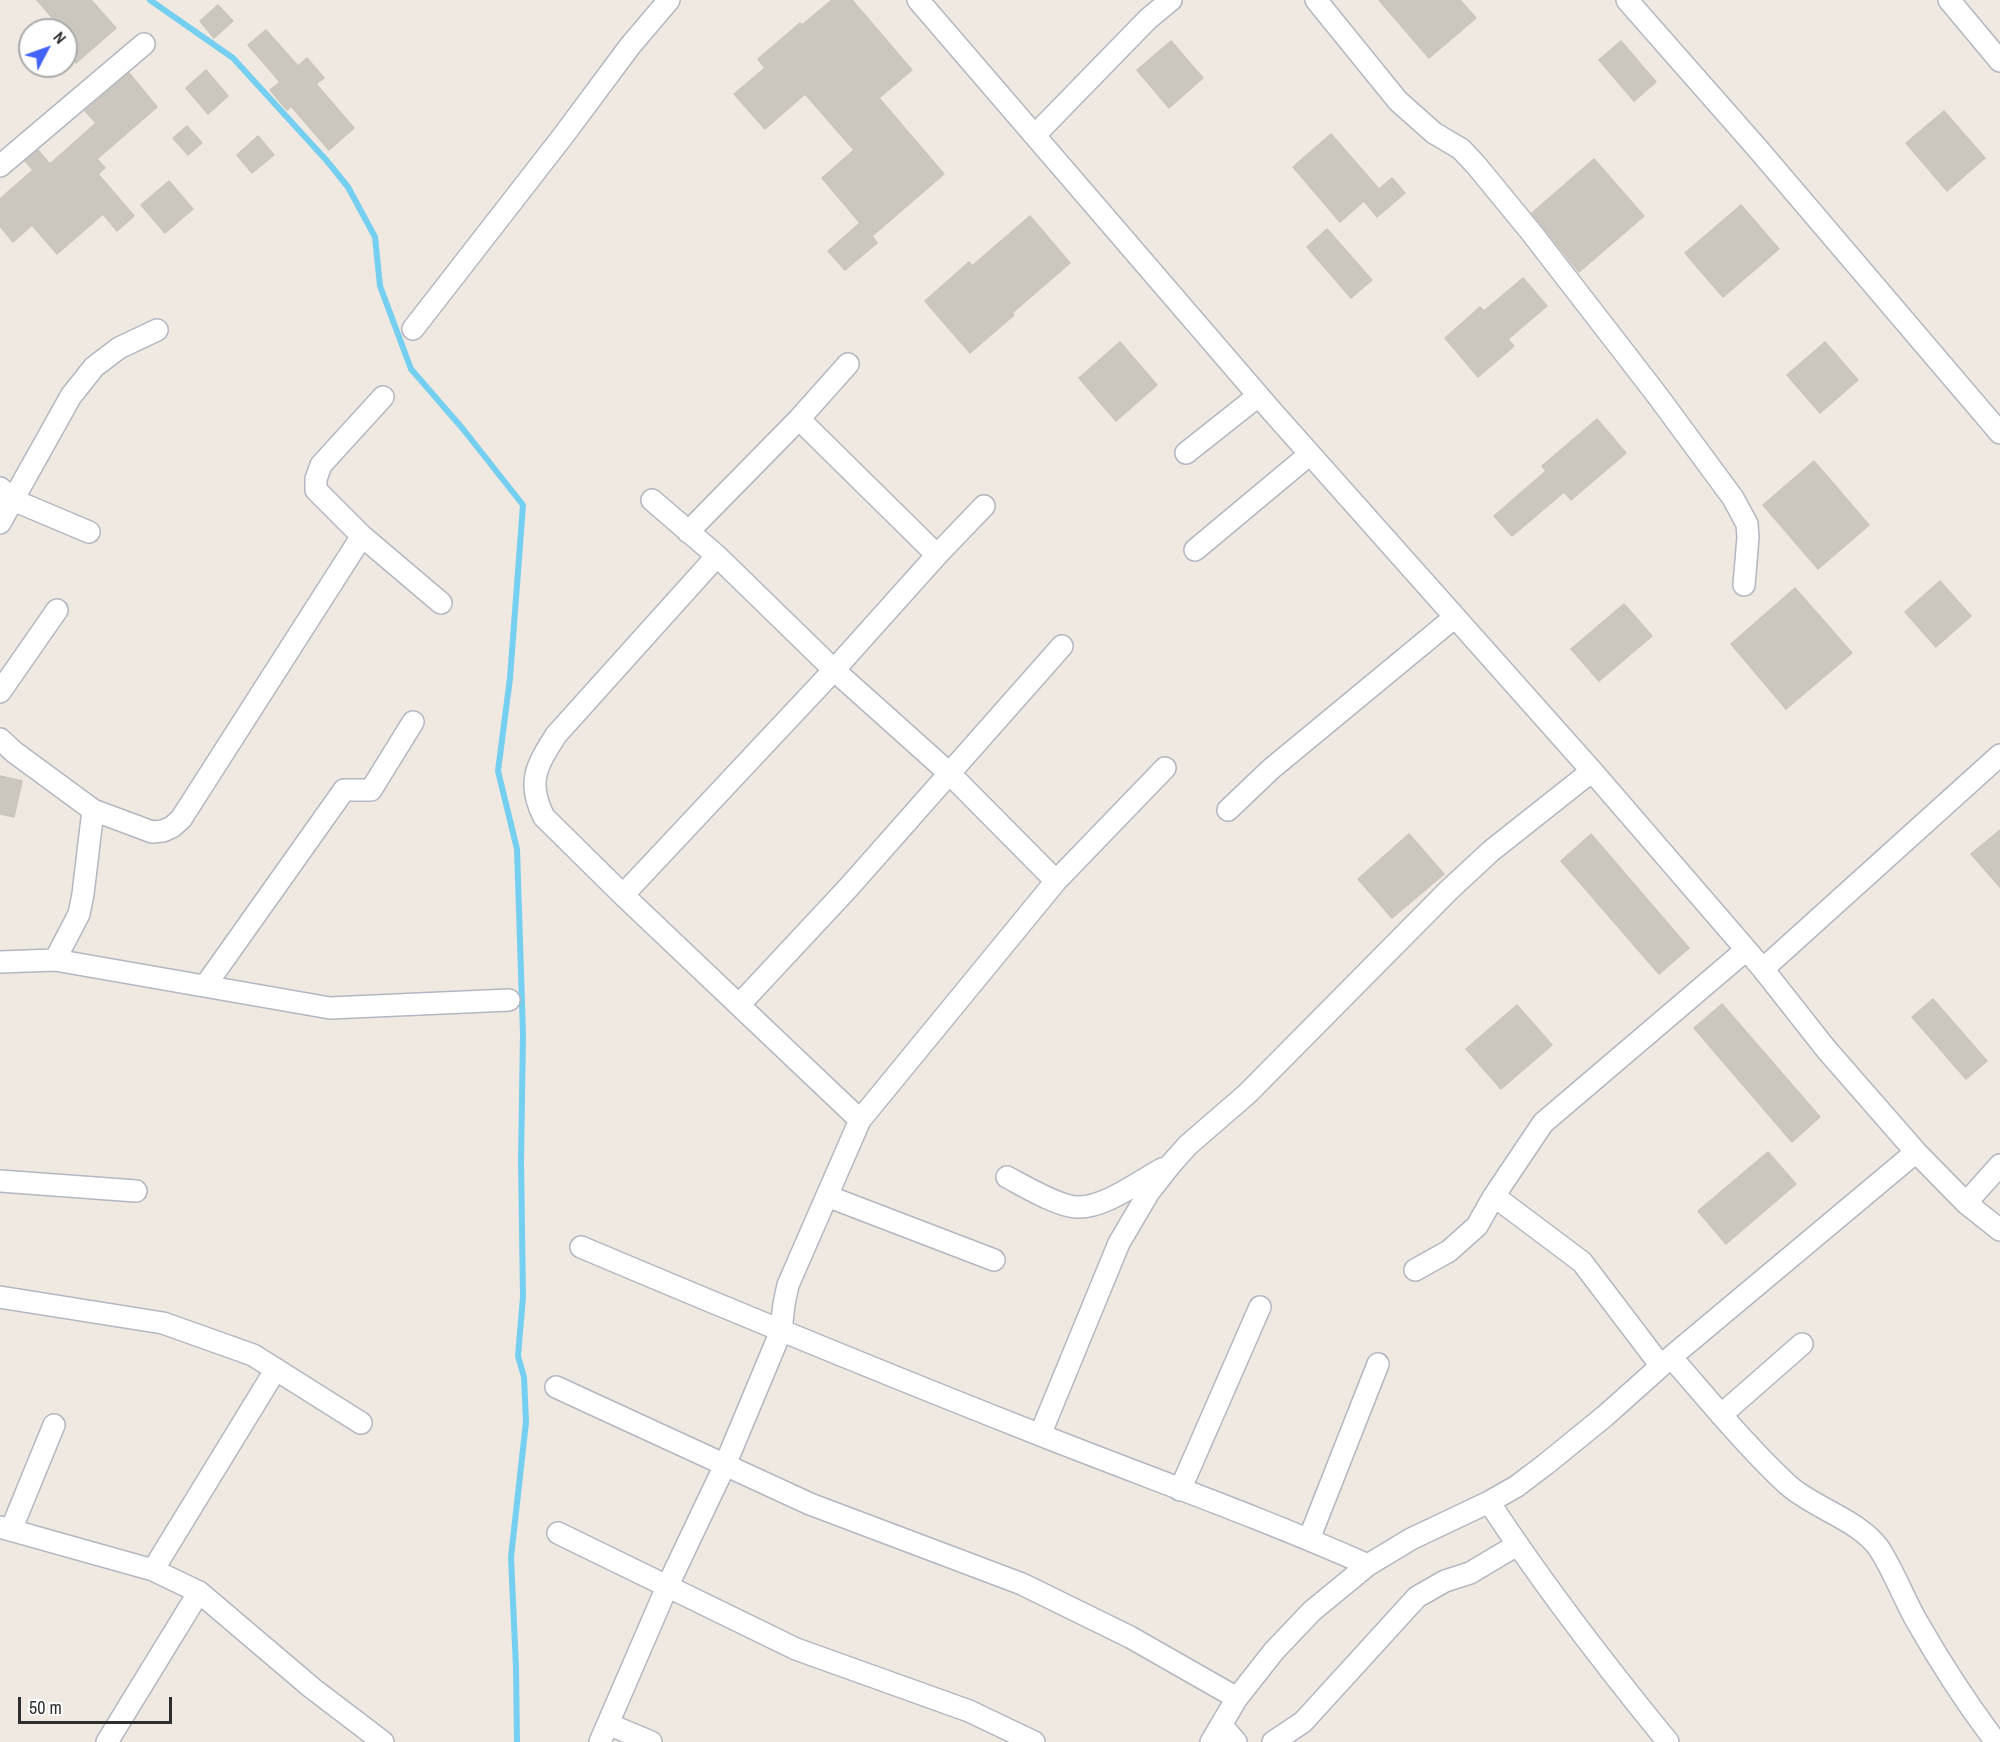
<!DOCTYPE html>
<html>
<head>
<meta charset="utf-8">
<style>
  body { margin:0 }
  #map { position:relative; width:2000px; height:1742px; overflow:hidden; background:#efe9e1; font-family:"Archivo Narrow",sans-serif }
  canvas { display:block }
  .north { position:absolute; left:18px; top:18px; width:60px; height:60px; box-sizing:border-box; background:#fff; border:2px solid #ababab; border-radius:50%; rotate:49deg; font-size:16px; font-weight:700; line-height:24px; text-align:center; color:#2e2e2e }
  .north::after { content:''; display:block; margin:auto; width:21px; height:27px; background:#4264fb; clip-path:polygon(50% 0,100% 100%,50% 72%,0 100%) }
  .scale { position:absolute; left:18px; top:1697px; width:154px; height:27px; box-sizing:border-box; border:3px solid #2e2e2e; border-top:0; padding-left:8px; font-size:18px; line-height:21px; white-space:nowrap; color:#2e2e2e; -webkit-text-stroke:4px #fff; paint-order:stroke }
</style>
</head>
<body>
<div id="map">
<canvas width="2000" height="1742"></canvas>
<div class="north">N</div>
<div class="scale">50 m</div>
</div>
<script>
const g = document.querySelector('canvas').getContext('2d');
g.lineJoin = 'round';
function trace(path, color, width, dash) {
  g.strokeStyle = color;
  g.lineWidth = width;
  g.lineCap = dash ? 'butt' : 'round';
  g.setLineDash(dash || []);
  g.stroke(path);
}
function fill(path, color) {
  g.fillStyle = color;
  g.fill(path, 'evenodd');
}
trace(new Path2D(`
  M150,0L233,58L327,161L348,187L375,237L380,286L411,369L463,429L523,505L510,678L498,771L517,849L523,1034L521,1161L523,1297L518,1356L524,1377L526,1422L511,1557L516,1668L517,1742`), '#75cff0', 6);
const building = new Path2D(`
  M37,0H91L116,28L76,63L66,51V30H44L55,21Z
  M832,0H852L912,70L879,98L944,174L872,236L877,243L845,270L828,251L860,223L822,178L854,150L805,94L765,129L734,94L765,68L758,59L800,23L802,25Z
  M1379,0H1460L1476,18L1429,58Z
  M218,5L233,21L214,38L200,21Z
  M266,30L298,66L307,58L324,78L316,84L354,128L329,150L291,106L287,110L270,90L280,82L248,45Z
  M1171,41L1203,78L1169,108L1137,70Z
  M1621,41L1656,82L1634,101L1599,60Z
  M206,70L228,96L208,114L186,88Z
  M129,73L157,107L97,159L105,168L98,174L134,216L117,231L103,214L57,254L32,225L13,242L0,226V199L33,170L25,161L38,150L50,164L96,123L85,111Z
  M1944,111L1985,158L1947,191L1906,143Z
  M187,126L202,143L188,155L173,138Z
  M1331,134L1379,189L1392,178L1405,193L1377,217L1364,201L1340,222L1293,167Z
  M258,136L274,155L252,173L237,155Z
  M1594,159L1644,216L1579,272L1532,213Z
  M169,181L193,209L165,233L141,205Z
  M1741,205L1779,249L1723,297L1685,253Z
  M1030,216L1070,263L1012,313L1014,315L970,353L925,301L969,262L972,266Z
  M1327,229L1372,280L1351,298L1307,247Z
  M1523,278L1547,306L1508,339L1514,346L1478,377L1445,338L1480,307L1484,311Z
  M1120,342L1157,385L1116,421L1079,378Z
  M1825,342L1858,380L1820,413L1787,375Z
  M1597,419L1626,453L1571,500L1564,492L1512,536L1494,516L1546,471L1542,466Z
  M1814,461L1869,525L1818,569L1763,505Z
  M1940,581L1971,616L1936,647L1905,612Z
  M1795,588L1852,653L1786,709L1731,644Z
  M1624,604L1652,636L1599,681L1571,649Z
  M0,776L22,781L14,817L0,814Z
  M2000,830V887L1971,854Z
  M1409,834L1444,874L1392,918L1358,879Z
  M1591,834L1689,948L1659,974L1561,861Z
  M1933,999L1987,1061L1966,1079L1912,1017Z
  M1722,1004L1820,1117L1792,1142L1694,1028Z
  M1517,1005L1552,1045L1501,1089L1466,1049Z
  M1768,1152L1796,1184L1726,1244L1698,1211Z`);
fill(building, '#cbc7bf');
trace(building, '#cbc5ba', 1.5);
const minor = new Path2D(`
  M918,0L1270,409L1592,771L1763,969L1826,1049L1916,1152L1966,1203L2000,1230
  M1316,0L1398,101L1434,133L1461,149L1476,165L1531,232L1657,395L1733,498L1747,524L1748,537L1744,585
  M1627,0L1758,149L2000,433
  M1949,0L2000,61
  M1035,135L1148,19L1171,0
  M0,166L144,44
  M413,329L563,136L630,46L669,0
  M383,397L321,465L316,479V490L362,536L441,603
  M799,419L937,555
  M1186,453L1258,396
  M0,488L13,500L89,532
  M652,500L717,556L834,670L949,773L1056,881
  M0,523L71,396L94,367L119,348L157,330
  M688,532L799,419L848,364
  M1195,550L1310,454
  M717,556L556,735C537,765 526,782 544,817L623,895L860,1120
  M0,692L57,610
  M0,739L14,752L93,810L152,832L163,831L172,827L181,819L362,536
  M1228,810L1271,769L1455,617
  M623,895L834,670L937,555L984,506
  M55,960L79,914L83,894L93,810
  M0,962L55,960L330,1008L509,1000
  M1763,969L2000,755
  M205,986L344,790H371L413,722
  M739,1005L849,887L1062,646
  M1007,1177C1024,1186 1057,1206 1076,1207C1103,1209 1138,1182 1162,1169
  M0,1181L136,1191
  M827,1196L994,1260
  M1494,1196L1582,1262L1661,1366
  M1966,1203L2000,1165
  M581,1247C735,1312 888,1375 1043,1436C1152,1479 1262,1518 1368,1565
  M1415,1270L1449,1251L1477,1226L1494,1196L1543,1123L1746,950
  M0,1297L163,1323L253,1355L361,1423
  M1671,1357C1709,1400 1746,1446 1788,1485C1814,1508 1858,1520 1878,1547C1893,1569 1903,1597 1916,1620C1940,1662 1967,1704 1996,1742
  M556,1387L810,1504L1022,1584L1130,1637L1237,1698
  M1721,1415L1802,1344
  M1040,1435L1119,1243L1149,1192L1171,1164L1188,1145L1247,1094L1449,890L1491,851L1592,771
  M1180,1490L1260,1307
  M1489,1502C1544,1586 1605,1665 1668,1742
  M0,1527L153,1570L199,1592L312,1688L383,1742
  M11,1530L54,1425
  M558,1533L796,1649L969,1711L1034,1742
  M1309,1539L1378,1364
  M153,1570L276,1369
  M608,1724L651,1742
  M1222,1726L1236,1742
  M107,1742L199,1592
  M600,1742L667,1587L725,1465L781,1331L784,1304L788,1285L860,1120L1056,881L1165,768
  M1211,1742L1237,1698L1274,1651L1312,1611L1368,1565L1411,1539L1489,1502L1517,1486L1546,1464L1605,1416L1671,1357L1916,1152
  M1273,1742L1303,1722L1417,1597L1445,1581L1470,1573L1517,1545`);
trace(minor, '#b4b7c1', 24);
trace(minor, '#fff', 21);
</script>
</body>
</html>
